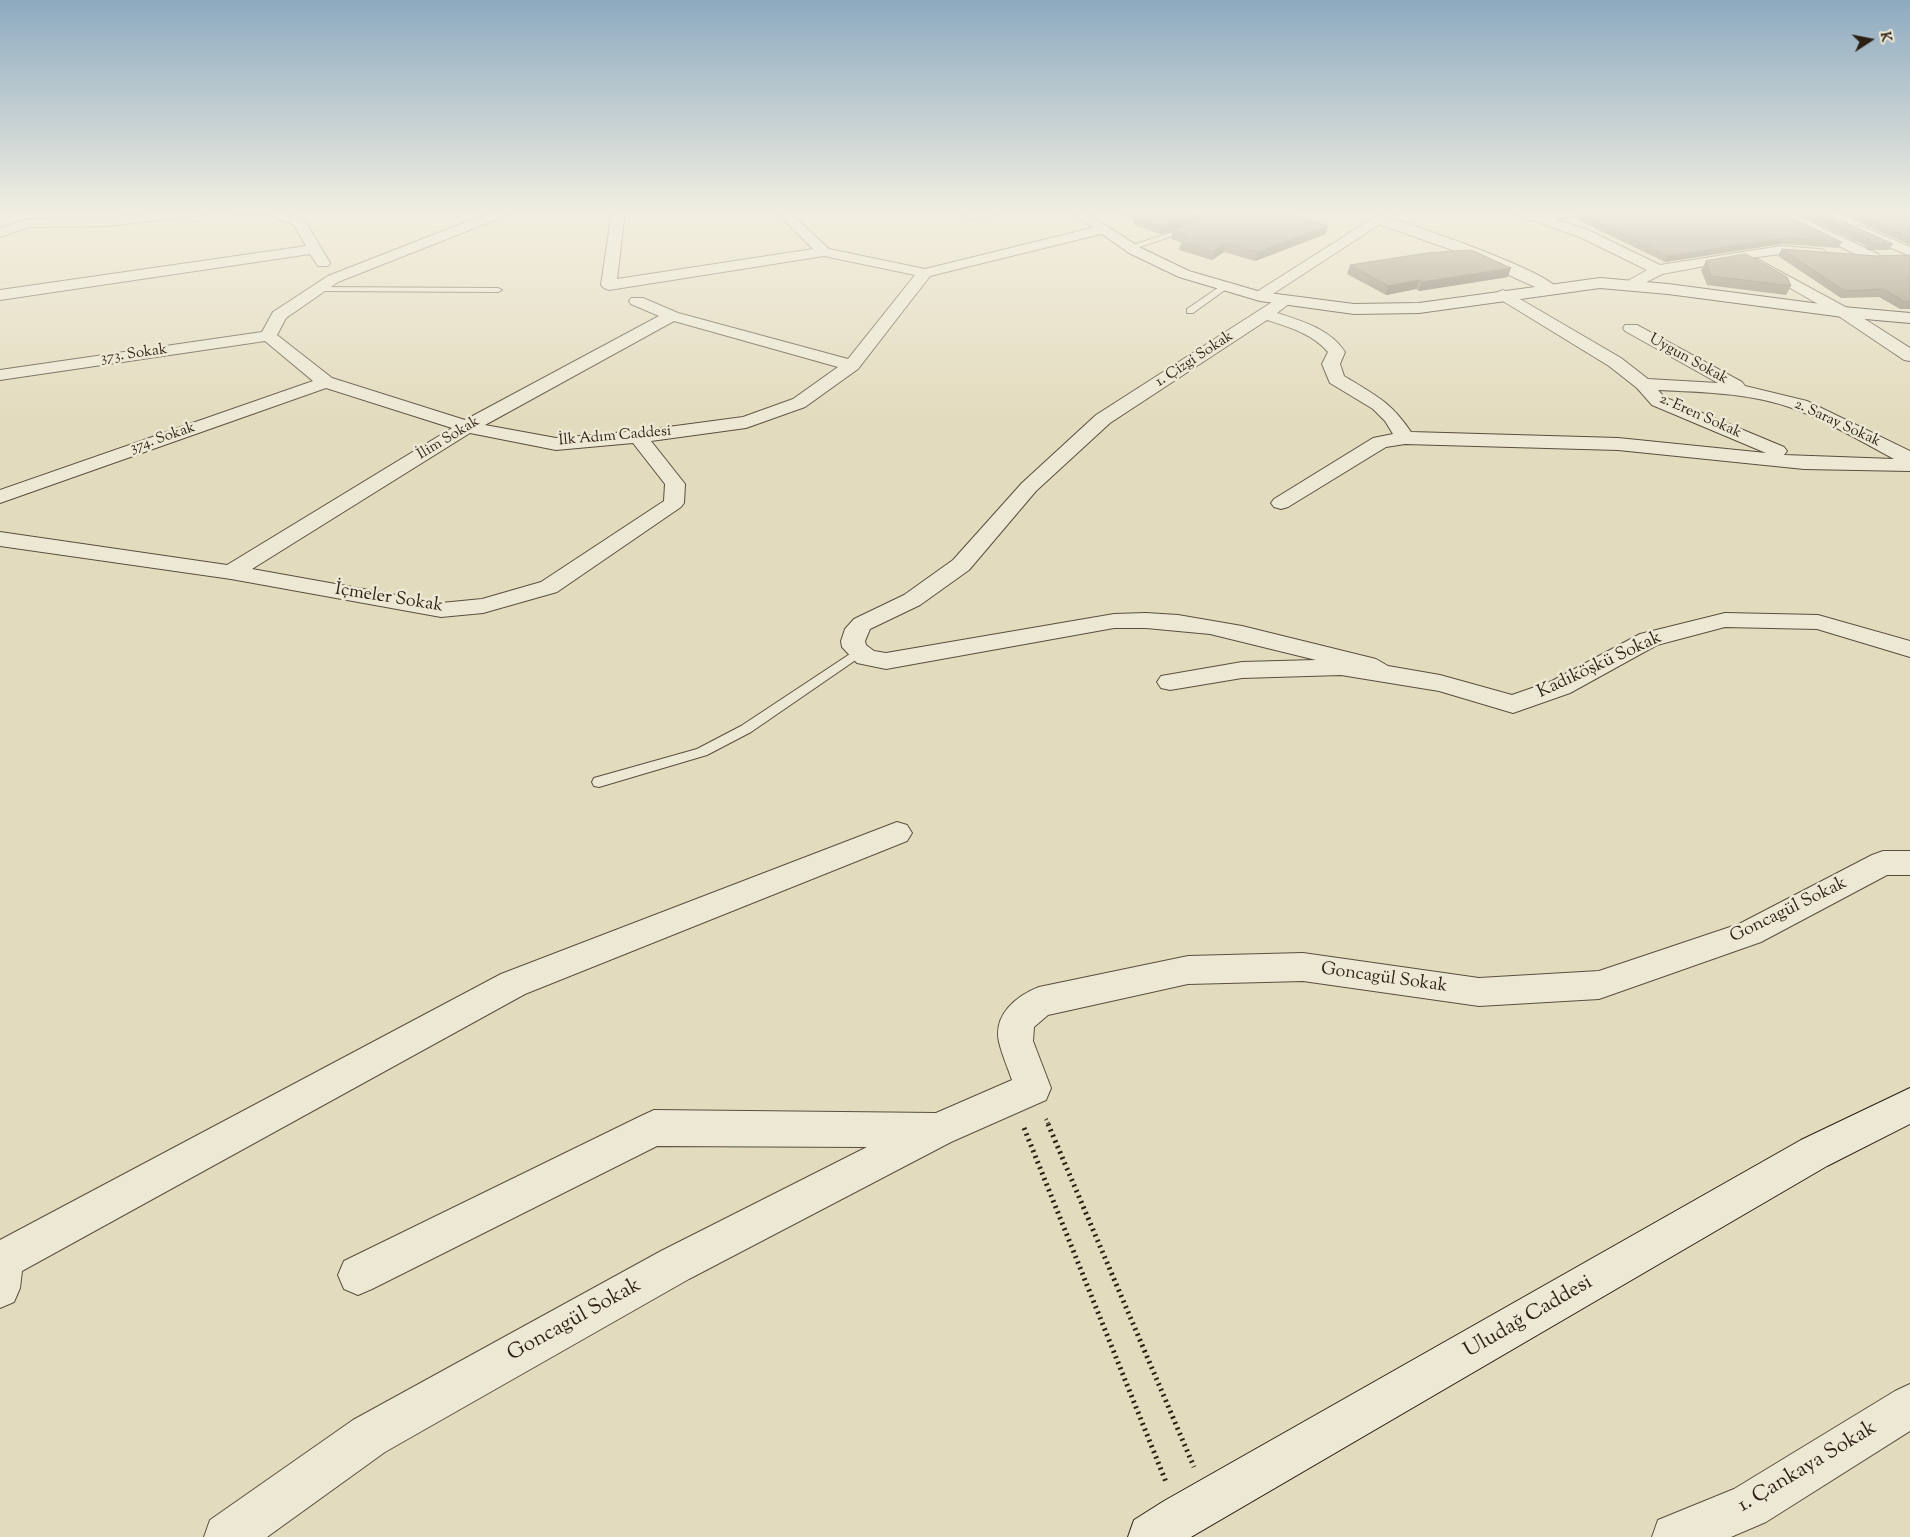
<!DOCTYPE html>
<html>
<head>
<meta charset="utf-8">
<style>
  body { margin:0 }
  #map { position:relative; width:1910px; height:1537px; overflow:hidden; background:#e3dbbd; font-family:"Sorts Mill Goudy",serif }
  canvas { display:block }
  .north { position:absolute; left:1845px; top:15px; width:50px; height:50px; -webkit-text-stroke:4px #ede8d4; paint-order:stroke; rotate:79deg; font-size:14px; font-weight:700; line-height:20px; text-align:center; color:#2c1f13 }
  .north::after { content:''; display:block; margin:auto; width:18px; height:22px; background:#2c1f13; clip-path:polygon(50% 0,100% 100%,50% 72%,0 100%) }
</style>
</head>
<body>
<div id="map">
<canvas width="1910" height="1537"></canvas>
<div class="north">K</div>
</div>
<script>
const g = document.querySelector('canvas').getContext('2d');
g.lineJoin = 'round';
function trace(path, color, width, dash) {
  g.strokeStyle = color;
  g.lineWidth = width;
  g.lineCap = dash ? 'butt' : 'round';
  g.setLineDash(dash || []);
  g.stroke(path);
}
function fill(path, color) {
  g.fillStyle = color;
  g.fill(path, 'evenodd');
}
function write(font, color, halo, rows, align = 'center') {
  g.font = font + ' "Sorts Mill Goudy",serif';
  g.lineWidth = 5;
  g.setLineDash([]);
  g.textBaseline = 'middle';
  g.strokeStyle = halo;
  g.fillStyle = color;
  for (const [text, x, y, turn = 0] of rows) {
    g.save();
    g.translate(x, y);
    g.rotate((+turn || 0) * Math.PI / 180);
    g.textAlign = isNaN(turn) ? turn : align;
    if (halo) g.strokeText(text, 0, 0);
    g.fillText(text, 0, 0);
    g.restore();
  }
}
const service = new Path2D(`
  M1188,227L1191,229L1190,230L1134,249L1127,247Z
  M1222,285L1229,287L1193,313H1187V309Z
  M315,287L498,288L502,290L498,292L318,291H315Z
  M859,648L863,649L865,652L863,655L751,732L707,755L599,787L594,786L592,782L594,778L697,749L741,726Z`);
const minor = new Path2D(`
  M173,211H212L205,215L108,226L30,227L0,237V228L29,219L108,218Z
  M229,211H283L304,219L330,263L328,266H318L310,254L0,300V290L306,246L294,225L270,215H235L230,214Z
  M494,211H512L510,214L338,282L286,318L277,335L332,378L465,420L659,316L631,304L629,301L631,298H643L678,313L848,359L915,275L824,256L609,290L604,288L601,285L612,211H625L617,279L813,249L775,211H788L829,249L925,269L1104,225L1111,229L1109,232L930,276L858,369L805,407L746,428L651,441L685,484L684,503L681,507L557,592L483,613L441,617L231,579L0,546V532L227,565L452,428L326,388L0,503V490L313,381L265,341L0,380V370L262,332L273,312L328,276ZM674,321L838,367L793,399L743,417L638,431L556,438L485,425ZM470,433L556,450L633,443L665,484L664,501L541,582L482,599L441,603L252,569Z
  M971,211H1000C994,218 973,220 964,218L962,215L964,212Z
  M1513,211H1532L1538,213L1555,211H1596L1595,214L1590,215L1555,219L1590,231L1660,265L1781,246L1819,249L1824,250L1826,253L1824,256L1819,257L1781,254L1742,259L1662,274L1631,290L1626,288L1623,285L1626,282L1647,270L1580,237L1515,214Z
  M1625,211H1741L1734,215L1652,220L1627,214Z
  M1770,211H1787L1878,254L1880,257L1878,260H1868L1772,214Z
  M1378,215C1405,221 1544,270 1557,288L1554,291H1544L1458,252L1373,222L1371,219Z
  M1859,225L1910,247V256L1854,232L1852,229Z
  M1757,259L1849,309L1910,348V361L1904,360L1837,315L1752,266L1750,263L1752,260Z
  M1503,290L1508,292L1621,358L1648,379L1718,383L1625,331L1623,328L1625,325H1637L1742,382L1745,386L1807,401L1910,451V471L1804,469L1618,450L1405,444L1386,447L1288,507L1281,509L1274,507L1271,503L1274,499L1373,438L1393,434L1385,421L1373,409L1330,383L1322,364L1328,352C1313,334 1289,327 1267,320L1110,423L1036,491L969,570L920,605L870,629L865,641L866,645L874,651L886,653L1114,614L1146,613L1178,615L1242,626L1376,659L1388,666L1440,675L1512,695L1552,681L1640,634L1725,613L1818,615L1910,641V657L1817,629L1725,627L1657,645L1570,693L1513,713L1439,691L1341,675L1242,678L1170,690L1161,688L1157,682L1161,676L1242,662L1316,660L1210,634L1146,628H1114L886,669L857,663L842,647L841,641L845,629L854,619L904,595L953,560L1022,483L1096,415L1280,297H1292L1294,300L1277,313C1302,321 1330,329 1345,352L1340,364L1344,376C1375,395 1390,401 1411,432L1618,438L1766,453L1652,405L1637,388L1609,366L1498,298L1495,295L1498,292ZM1658,390C1703,392 1752,393 1795,409C1829,422 1862,442 1894,459L1784,455L1787,451L1784,447L1664,397Z
  M897,822L907,825L912,833L907,841L525,994L22,1271L20,1288L14,1302L0,1308V1240L501,974Z
  M1883,851H1910V875H1887L1761,942L1599,999L1479,1006L1303,981L1188,984L1048,1015L1034,1027L1033,1041L1051,1088L1046,1100L951,1142L689,1279L385,1452L267,1537H204L210,1520L353,1420L661,1251L867,1147L657,1146L372,1289L358,1295L344,1289L338,1275L344,1261L641,1116L654,1110L936,1113L1012,1080C1008,1068 1002,1055 999,1042C993,1015 1016,996 1039,987L1188,956L1303,953L1479,978L1599,971L1739,924L1872,855Z
  M1910,1384V1431L1766,1522L1731,1537H1652L1658,1520L1734,1489L1895,1391Z`);
const tertiary = new Path2D(`
  M1384,211H1400L1265,299H1255L1252,296L1255,293Z`);
const secondary = new Path2D(`
  M1069,211H1084L1139,247L1189,271L1261,292L1354,304L1419,303L1600,278L1668,284L1843,307L1910,313V323L1843,317L1668,294L1600,288L1419,313L1354,314L1260,301L1179,277L1129,253Z
  M1910,1088V1124L1827,1166L1191,1537H1128L1134,1520L1164,1501L1801,1140Z`);
trace(service, '#5a4e3e', 2);
trace(minor, '#5a4e3e', 2);
trace(tertiary, '#5a4e3e', 2);
trace(secondary, '#2c1f13', 2);
trace(new Path2D(`
  M1046,1119L1049,1125`), '#2c1f13', 4, [1, 3]);
trace(new Path2D(`
  M1048,1124L1194,1467
  M1024,1128L1166,1482`), '#2c1f13', 5, [2, 4]);
fill(service, '#ede8d4');
fill(minor, '#ede8d4');
fill(tertiary, '#ede8d4');
fill(secondary, '#ede8d4');
fill(new Path2D(`
  M1113,211H1282L1326,234L1255,261L1224,252L1212,260L1179,250L1181,242L1171,239L1172,231L1160,234L1134,225V220Z
  M1790,211H1819L1893,244L1889,250H1867L1866,246Z
  M1833,211H1910V245Z
  M1578,212L1655,216L1842,242L1838,248L1781,244L1665,262L1576,219Z
  M1782,249L1877,256L1910,255V309H1900L1879,297L1841,298L1778,256Z
  M1706,261L1791,286L1786,295L1707,285L1701,270Z
  M1350,265L1508,277L1419,291L1416,289L1386,295L1347,274Z`), '#786f5c');
fill(new Path2D(`
  M1200,214L1199,222L1160,234L1161,226Z
  M1328,226L1326,234L1255,261L1257,252Z
  M1784,238L1781,244L1665,262L1668,256Z
  M1225,243L1224,252L1212,260L1214,251Z
  M1511,268L1508,277L1419,291L1422,282Z
  M1419,280L1416,289L1386,295L1388,286Z`), '#615a4b');
const building = new Path2D(`
  M1133,211H1282L1328,226L1257,252L1225,243L1214,251L1181,242L1189,236L1172,230L1202,220L1203,217L1200,214L1161,226L1135,217L1142,214Z
  M1590,211H1634L1655,216L1737,211H1777L1842,242L1784,238L1668,256L1578,212Z
  M1807,211H1819L1893,244H1871L1870,240Z
  M1851,211H1910V237Z
  M1782,249L1877,256L1909,255H1910V301L1905,302L1883,289L1845,291Z
  M1471,250L1511,268L1422,282L1419,280L1388,286L1350,265L1427,253Z
  M1746,254L1787,277L1791,286L1711,276L1706,261Z`);
fill(building, '#8b816b');
trace(building, '#615a4b', 1);
const sky = g.createLinearGradient(0, 0, 0, 426);
sky.addColorStop(0, '#8daac0');
sky.addColorStop(0.5, '#f2efe1');
sky.addColorStop(1, '#f2efe100');
g.fillStyle = sky;
g.fillRect(0, 0, 1910, 426);
write('15px', '#2c1f13', '#ede8d4', [
  ["373. Sokak",134,355,-8],
  ["1. Çizgi Sokak",1195,360,-33],
  ["Uygun Sokak",1688,360,29],
  ["2. Eren Sokak",1700,417,24],
  ["2. Saray Sokak",1837,424,25],
  ["İlk Adım Caddesi",615,437,-5],
  ["374. Sokak",163,439,-19],
  ["İlim Sokak",449,439,-31]
]);
write('18px', '#2c1f13', '#ede8d4', [
  ["İçmeler Sokak",389,599,9],
  ["Kadıköşkü Sokak",1600,666,-25],
  ["Goncagül Sokak",1789,911,-26],
  ["Goncagül Sokak",1384,979,8]
]);
write('21px', '#2c1f13', '#ede8d4', [
  ["Uludağ Caddesi",1529,1318,-30],
  ["Goncagül Sokak",575,1321,-29],
  ["1. Çankaya Sokak",1808,1468,-31]
]);
</script>
</body>
</html>
